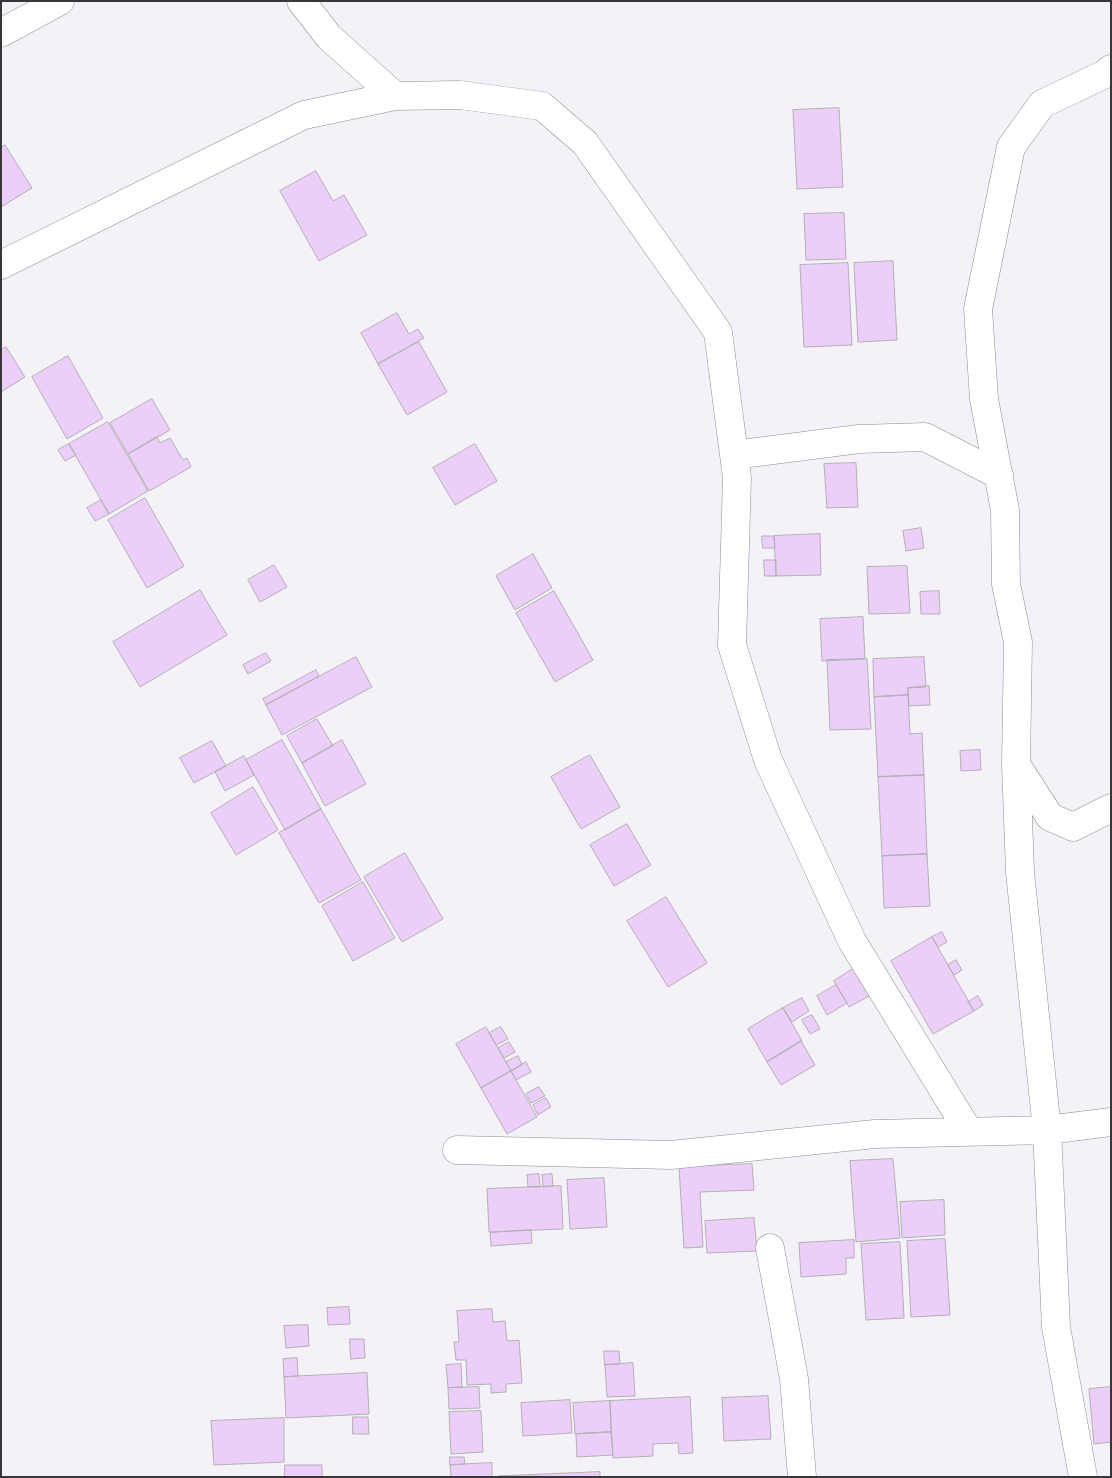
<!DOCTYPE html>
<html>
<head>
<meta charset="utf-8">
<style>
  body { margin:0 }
  #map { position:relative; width:1112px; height:1478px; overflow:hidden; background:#f4f1f8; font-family:Manrope,sans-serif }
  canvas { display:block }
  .frame { position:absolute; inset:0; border:2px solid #373638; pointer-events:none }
</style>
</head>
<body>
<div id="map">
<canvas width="1112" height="1478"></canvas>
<div class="frame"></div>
</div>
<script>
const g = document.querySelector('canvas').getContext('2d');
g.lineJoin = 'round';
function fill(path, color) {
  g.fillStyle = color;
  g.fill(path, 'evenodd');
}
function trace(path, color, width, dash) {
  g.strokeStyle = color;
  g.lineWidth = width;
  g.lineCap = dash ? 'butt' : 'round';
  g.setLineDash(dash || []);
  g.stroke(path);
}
const building = new Path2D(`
  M839,108L843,187L797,189L793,110Z
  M5,145L32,188L1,207V148Z
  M316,171L333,201L344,195L367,235L319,261L280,191Z
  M844,213L846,259L806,260L804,214Z
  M893,261L897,340L858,342L854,263Z
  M848,263L852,345L804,347L800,265Z
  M397,313L409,334L418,329L424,338L378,364L361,333Z
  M419,342L447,392L407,415L378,364Z
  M6,347L25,377L1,392V350Z
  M68,356L103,418L67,439L32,377Z
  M152,399L170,430L128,454L110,423Z
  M108,422L148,491L109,514L69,444Z
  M157,437L160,443L170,438L183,460L187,458L191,467L149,491L128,454Z
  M69,444L76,455L65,461L58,450Z
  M475,444L497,481L455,505L433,468Z
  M856,463L858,507L827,508L824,464Z
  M145,498L184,566L147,588L108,520Z
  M101,500L109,514L95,521L87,508Z
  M921,528L924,548L906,551L903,531Z
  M820,534L821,575L776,576L774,536Z
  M762,536H774L775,548H763Z
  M533,554L552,588L515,610L496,576Z
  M764,560H776V576H765Z
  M274,565L287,587L260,602L248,580Z
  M907,566L910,613L869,614L867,567Z
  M200,590L227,635L140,687L113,642Z
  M554,591L593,660L555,682L516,613Z
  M939,591L940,614H921L920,592Z
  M863,617L865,659L822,661L820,619Z
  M266,653L271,661L248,674L243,665Z
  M356,657L372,687L282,735L266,705Z
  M924,657L926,687L908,688V695L874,697L873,659Z
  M867,659L871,729L830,730L827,660Z
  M316,670L319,676L266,705L263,699Z
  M929,686L930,705L909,706L908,688Z
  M908,695L910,734L922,733L924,775L878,777L874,697Z
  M317,719L333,746L302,763L287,736Z
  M282,740L321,809L285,830L246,760Z
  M342,740L366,784L325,806L302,763Z
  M212,741L226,766L194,783L180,758Z
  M980,750L981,770L961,771L960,751Z
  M590,755L620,807L581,829L551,777Z
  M244,756L254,775L225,791L215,772Z
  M924,775L927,854L882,856L878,777Z
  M253,787L278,830L236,855L211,813Z
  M321,809L361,880L319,903L279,833Z
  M627,824L651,865L614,886L590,845Z
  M405,853L443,919L402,942L364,877Z
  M927,854L930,906L884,908L882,856Z
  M363,882L395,938L353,961L322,906Z
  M666,897L707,963L668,987L627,921Z
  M942,932L947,942L938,947L932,937Z
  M932,937L974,1011L933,1034L891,961Z
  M956,960L962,970L954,975L948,965Z
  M853,969L869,996L849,1007L834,981Z
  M836,985L847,1003L827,1015L817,996Z
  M978,996L983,1005L974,1011L968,1002Z
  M802,998L809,1011L792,1022L783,1008Z
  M783,1008L802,1041L767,1062L748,1029Z
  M812,1015L820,1029L810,1034L802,1020Z
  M486,1027L511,1071L481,1088L456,1044Z
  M501,1027L508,1039L496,1045L489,1033Z
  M801,1041L815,1065L781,1085L767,1062Z
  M509,1042L515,1052L504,1058L498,1048Z
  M518,1056L522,1065L511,1071L506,1062Z
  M526,1062L531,1072L516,1080L511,1071Z
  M511,1071L537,1117L507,1134L481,1088Z
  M539,1087L545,1096L531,1103L526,1094Z
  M546,1098L551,1107L538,1115L533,1105Z
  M893,1159L900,1238L856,1242L850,1161Z
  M752,1164L754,1190L700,1192L703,1247L684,1248L679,1167Z
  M539,1174L540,1187H528L527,1175Z
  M552,1174L553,1186L543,1187L542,1175Z
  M604,1178L607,1227L570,1229L567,1180Z
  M561,1186L563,1229L489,1232L487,1189Z
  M944,1200L945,1235L902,1238L900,1202Z
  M754,1218L757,1251L707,1253L705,1221Z
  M531,1230L532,1243L491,1246L490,1233Z
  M945,1239L950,1315L911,1317L907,1241Z
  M854,1240V1258H846V1274L801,1277L799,1243Z
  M900,1242L904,1318L866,1320L861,1244Z
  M349,1307L350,1324L328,1325L327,1308Z
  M492,1309L493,1322L505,1321L507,1341L519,1340L522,1383L506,1384V1392L491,1393V1384L467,1385L466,1360H456L454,1342H459L457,1311Z
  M308,1325L309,1346L286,1348L284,1326Z
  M350,1339H364L365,1358L351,1359Z
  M604,1351H619L620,1364L605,1365Z
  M297,1358L298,1376L284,1377L283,1359Z
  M633,1363L635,1396L607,1397L605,1365Z
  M461,1364L462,1387L448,1388L446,1365Z
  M367,1373L369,1414L286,1418L284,1377Z
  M479,1387L480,1408L449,1409L448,1388Z
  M1111,1387V1442L1094,1444L1089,1389Z
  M768,1396L771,1439L724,1441L722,1398Z
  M690,1397L693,1453L679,1454L678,1443L653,1444V1456L613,1458L610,1401Z
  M570,1400L572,1433L523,1436L521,1403Z
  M610,1401L611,1432L575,1434L573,1403Z
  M481,1411L483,1452L451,1454L449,1412Z
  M353,1417H368L369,1434H353Z
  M284,1418V1462L214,1465L211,1421Z
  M611,1432L613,1455L577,1457L576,1434Z
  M450,1457H464L465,1464L450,1465Z
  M492,1463V1477H451L450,1465Z
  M285,1465H322V1477H285Z
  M600,1472V1477L499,1476Z`);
fill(building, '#eccff9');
trace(building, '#b3afb4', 1);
const minor = new Path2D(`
  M301,1L329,37L395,96L460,95L542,106L585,143L718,332L737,478L732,645L768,760L852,941L969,1132
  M1,33L60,1
  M1,265L304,115L395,96
  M734,455L859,439L925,437L999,475
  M1017,766L1050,817L1073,827L1111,808
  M457,1150L671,1155L875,1134L1047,1130L1111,1122
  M770,1248L794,1379L802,1477
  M1083,1477L1056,1327L1047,1130L1020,872L1016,764L1018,642L1006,584L1005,510L984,399L978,309L1011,147L1042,104L1105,74L1111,69`);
trace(minor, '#8f8c92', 29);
trace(minor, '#fff', 28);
</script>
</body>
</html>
